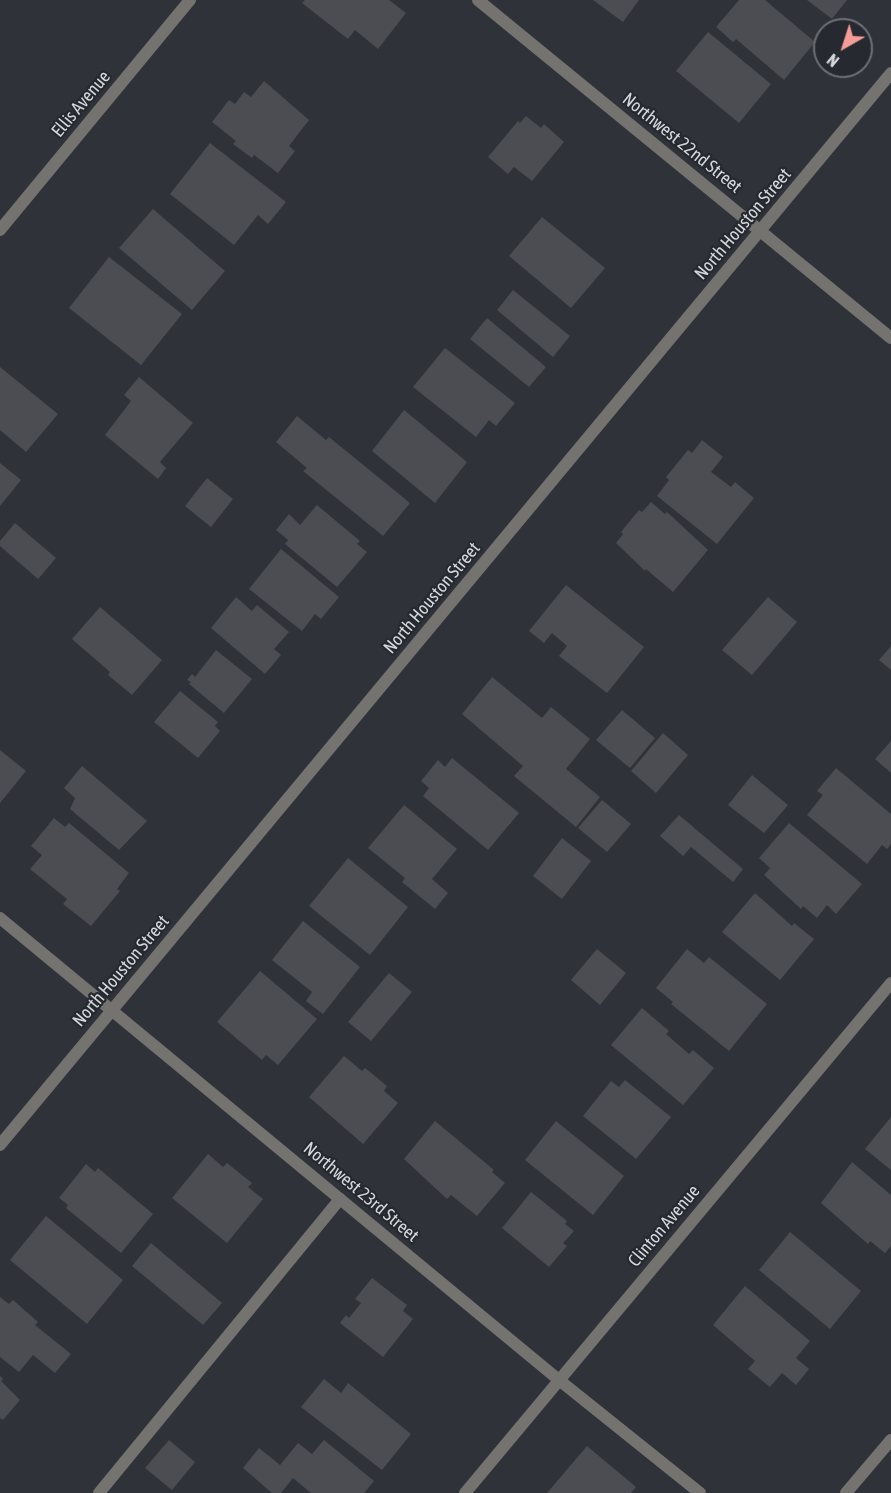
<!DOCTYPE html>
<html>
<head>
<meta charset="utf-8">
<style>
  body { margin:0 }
  #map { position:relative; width:891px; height:1493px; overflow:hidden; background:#2f3339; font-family:"Asap Condensed",sans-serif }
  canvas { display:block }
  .north { position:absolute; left:813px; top:18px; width:60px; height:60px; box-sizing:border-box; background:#26292f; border:2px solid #6c6f74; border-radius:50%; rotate:219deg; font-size:16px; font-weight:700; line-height:24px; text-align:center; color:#d4d7db }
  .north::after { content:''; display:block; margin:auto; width:21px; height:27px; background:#f59b98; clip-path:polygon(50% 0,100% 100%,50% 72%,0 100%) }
</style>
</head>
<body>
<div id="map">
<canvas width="891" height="1493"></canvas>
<div class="north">N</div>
</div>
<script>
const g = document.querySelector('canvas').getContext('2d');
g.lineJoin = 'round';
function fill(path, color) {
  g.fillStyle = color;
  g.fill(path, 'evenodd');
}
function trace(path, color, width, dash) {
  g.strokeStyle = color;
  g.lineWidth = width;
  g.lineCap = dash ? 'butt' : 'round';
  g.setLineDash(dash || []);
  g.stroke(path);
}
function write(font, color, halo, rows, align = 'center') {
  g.font = font + ' "Asap Condensed",sans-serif';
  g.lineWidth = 4.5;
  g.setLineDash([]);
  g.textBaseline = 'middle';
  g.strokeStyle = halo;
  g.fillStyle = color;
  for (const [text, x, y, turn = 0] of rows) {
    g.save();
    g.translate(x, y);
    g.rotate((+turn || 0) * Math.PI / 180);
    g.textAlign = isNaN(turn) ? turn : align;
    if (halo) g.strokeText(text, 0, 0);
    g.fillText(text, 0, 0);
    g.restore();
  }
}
fill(new Path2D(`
  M305,0H389L406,13L378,49L355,30L348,39L302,3Z
  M593,0H639L623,22Z
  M739,0H765L815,42L784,80L736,39L733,42L716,27Z
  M807,0H847L832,19Z
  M708,32L771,84L739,123L676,71Z
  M264,81L309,120L289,146L295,151L278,173L254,155L252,158L233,144L236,141L212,122L229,100L235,104L244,92L251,97Z
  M526,116L541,128L544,124L564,142L532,181L514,167L508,174L488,157L518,121L520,123Z
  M210,143L286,202L268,224L258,215L234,245L170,194Z
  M153,209L225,271L192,310L119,248Z
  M542,217L605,268L571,308L509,256Z
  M109,257L182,314L141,365L69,308Z
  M513,290L570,336L553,357L497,310Z
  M487,318L546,367L529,387L470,339Z
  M445,348L515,403L496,426L489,420L476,437L413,387Z
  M0,367L58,414L26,452L0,430Z
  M139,377L193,423L160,462L166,468L158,479L105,435L131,401L124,395Z
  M404,410L467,462L435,503L372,451Z
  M297,416L326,440L329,437L410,503L383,536L303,471L307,468L276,442Z
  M702,440L723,457L711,472L731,487L735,482L754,498L717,544L657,496L669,480L666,477L688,450L692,453Z
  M0,463L21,480L0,506Z
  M207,478L233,499L211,527L185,506Z
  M651,502L665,514L667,512L708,550L673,592L646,569L645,571L616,543L623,534L621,532L639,510L642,512Z
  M317,505L360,541L357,544L367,552L337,587L285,544L288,540L276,530L289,514L300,525Z
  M15,523L56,558L38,579L0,546V541Z
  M281,549L339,597L321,619L315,614L302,631L249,589Z
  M566,585L644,647L607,693L559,656L567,646L552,633L544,643L529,631Z
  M236,597L252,611L257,605L289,632L274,649L281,655L265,674L211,628Z
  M768,597L797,622L752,675L722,650Z
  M100,607L162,660L132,695L108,675L110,672L72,639Z
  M891,646V670L879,660Z
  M216,650L252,679L224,713L189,684L191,682L187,680L192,674L195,677Z
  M492,677L542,718L551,707L590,739L566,769L600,797L576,827L514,776L523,766L462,714Z
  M180,691L218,722L215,726L220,731L198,758L154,722Z
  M622,710L655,738L630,768L596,740Z
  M663,733L688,755L656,793L631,771Z
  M891,741V773L875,759Z
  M0,750L26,771L0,803Z
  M452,758L519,813L488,850L423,796L429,788L421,781L438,760L445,767Z
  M82,766L147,821L119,850L70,809L75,798L64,788Z
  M836,768L891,814V844L887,849L882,845L867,864L807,815L823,795L817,791Z
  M752,775L788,805L764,833L728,805Z
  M602,800L631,824L607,852L578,828Z
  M404,805L457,849L432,879L448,893L435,909L402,882L405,878L368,848Z
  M679,815L743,869L733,882L691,847L683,856L660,836Z
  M54,818L65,827L69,823L129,873L117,889L120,891L91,926L63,904L67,899L30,869L42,855L31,846Z
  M789,823L862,884L836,914L827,905L817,918L803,906L801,909L764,875L770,868L759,858Z
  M562,838L591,861L562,899L533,876Z
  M348,858L408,907L370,955L309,906Z
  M755,893L792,926L794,923L814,939L780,980L722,932Z
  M303,921L360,967L323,1014L306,1001L312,992L272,960Z
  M597,949L626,973L600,1005L571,980Z
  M687,949L704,963L709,957L767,1004L729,1051L671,1004L673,1002L656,988Z
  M260,971L317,1019L278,1065L266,1055L262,1060L217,1022Z
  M389,973L412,992L371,1041L348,1022Z
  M642,1008L669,1031L666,1034L689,1054L693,1050L714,1068L683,1105L611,1045Z
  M344,1056L362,1071L365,1068L387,1086L384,1091L398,1103L363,1144L309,1097Z
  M625,1080L671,1117L636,1159L583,1116L611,1081L619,1087Z
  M891,1117V1170L865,1149Z
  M435,1121L494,1170L492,1172L505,1183L477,1216L451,1195L447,1199L404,1159Z
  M556,1121L624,1176L593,1215L525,1160Z
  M208,1154L223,1167L227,1163L252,1183L248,1187L263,1199L227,1243L172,1198Z
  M852,1162L891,1195V1246L885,1253L870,1241L868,1244L821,1203Z
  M86,1164L95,1172L98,1168L153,1214L121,1253L66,1208L68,1205L59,1198Z
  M531,1192L567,1221L565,1224L574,1231L563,1243L567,1246L549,1267L502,1228Z
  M46,1216L123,1280L87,1324L10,1260Z
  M790,1232L861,1291L830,1329L759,1270Z
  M151,1243L222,1303L203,1325L132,1266Z
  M372,1278L407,1305L403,1311L413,1319L383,1357L340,1323L346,1315L349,1318L361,1303L355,1299Z
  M745,1286L810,1341L796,1358L809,1369L796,1385L782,1373L770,1387L748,1369L755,1361L713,1325Z
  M0,1297L9,1304L13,1300L38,1322L35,1325L71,1354L55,1373L33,1355L19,1372L0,1357Z
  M0,1376L3,1379L1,1381L20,1400L3,1420L0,1418Z
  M324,1379L341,1393L348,1383L411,1434L382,1470L301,1407Z
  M169,1440L195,1462L172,1490L145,1468Z
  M324,1440L374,1481L364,1493H311L293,1478L281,1493H272L243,1468L259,1448L280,1465L298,1443L312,1454Z
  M587,1446L636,1487L631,1493H547Z`), '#4c4c53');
trace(new Path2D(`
  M99,1493L340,1199
  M846,1493L891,1440`), '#757370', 12);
trace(new Path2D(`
  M478,0L891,338
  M0,918L559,1380L700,1493
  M0,1145L891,73`), '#757370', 12);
trace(new Path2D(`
  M0,230L190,0
  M465,1493L891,983`), '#757370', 12);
write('18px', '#d4d7db', '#26292f', [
  ["Ellis Avenue",81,104,-50],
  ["Northwest 22nd Street",682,143,39],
  ["North Houston Street",743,224,-50],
  ["North Houston Street",432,598,-50],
  ["North Houston Street",121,971,-50],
  ["Northwest 23rd Street",361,1192,40],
  ["Clinton Avenue",664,1226,-50]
]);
</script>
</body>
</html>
